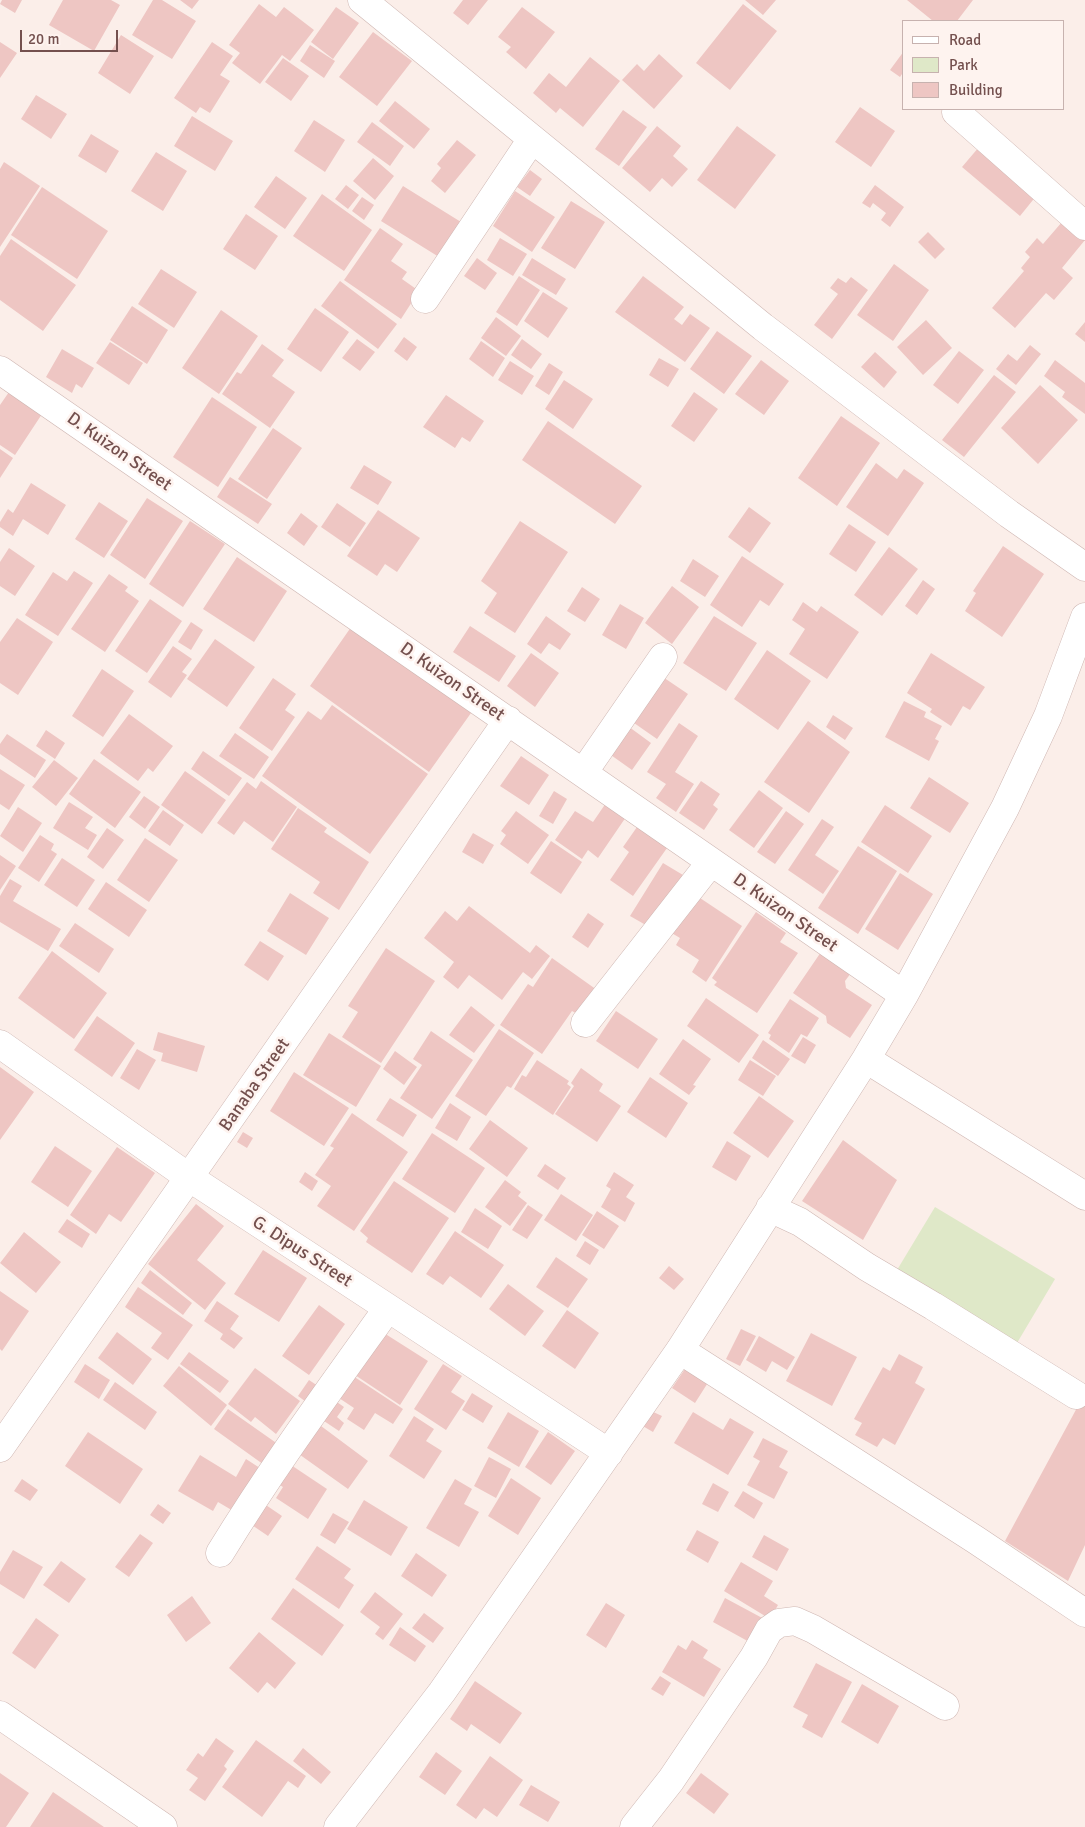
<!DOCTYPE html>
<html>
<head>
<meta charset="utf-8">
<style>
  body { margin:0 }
  #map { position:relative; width:1085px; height:1827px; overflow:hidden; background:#fbeee9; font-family:Signika,sans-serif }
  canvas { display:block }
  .legend { position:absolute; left:902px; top:20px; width:162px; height:90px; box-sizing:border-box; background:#fef3ef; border:1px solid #c7b2af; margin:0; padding:6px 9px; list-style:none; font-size:15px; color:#74504e }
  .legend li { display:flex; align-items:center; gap:10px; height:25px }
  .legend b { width:25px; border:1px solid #c7b2af }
  .scale { position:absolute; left:20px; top:30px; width:98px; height:22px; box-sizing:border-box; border:2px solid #74504e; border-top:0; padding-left:6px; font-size:15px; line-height:18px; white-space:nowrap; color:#74504e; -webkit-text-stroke:4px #fef3ef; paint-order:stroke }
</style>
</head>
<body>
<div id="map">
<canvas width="1085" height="1827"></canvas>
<ul class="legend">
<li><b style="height:6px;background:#fff"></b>Road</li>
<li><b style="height:14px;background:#dfe8c8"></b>Park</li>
<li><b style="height:14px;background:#eec6c3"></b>Building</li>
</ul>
<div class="scale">20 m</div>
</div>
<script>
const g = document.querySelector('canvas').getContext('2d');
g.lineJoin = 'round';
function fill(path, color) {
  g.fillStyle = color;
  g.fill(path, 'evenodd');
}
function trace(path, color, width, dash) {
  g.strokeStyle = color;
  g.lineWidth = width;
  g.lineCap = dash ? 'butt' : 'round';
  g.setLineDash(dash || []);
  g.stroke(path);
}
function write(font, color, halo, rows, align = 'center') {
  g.font = font + ' Signika,sans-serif';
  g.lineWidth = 5;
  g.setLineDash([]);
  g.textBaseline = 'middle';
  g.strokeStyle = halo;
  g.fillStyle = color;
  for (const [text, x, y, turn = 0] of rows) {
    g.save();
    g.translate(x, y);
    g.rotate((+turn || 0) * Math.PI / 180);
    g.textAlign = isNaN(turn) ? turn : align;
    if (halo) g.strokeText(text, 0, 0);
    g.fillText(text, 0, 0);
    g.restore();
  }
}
fill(new Path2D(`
  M935,1207L1055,1279L1017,1343L897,1270Z`), '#dfe8c8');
fill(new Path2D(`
  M2,0H22L15,13L0,4Z
  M63,0H111L120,5L94,51L49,25Z
  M153,0H162L196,21L172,59L132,35Z
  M180,0H199L192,9Z
  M463,0H488L468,25L453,13Z
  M745,0H776L763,15Z
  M907,0H973L957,21H933Z
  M259,4L276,17L284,7L314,30L290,61L282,55L260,84L232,63L240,53L229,45Z
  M743,4L777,31L730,90L696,63Z
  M336,7L359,23L333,59L311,42Z
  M522,7L555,32L526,69L506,52L511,47L498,37Z
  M373,32L412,61L377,106L339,77Z
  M121,35L154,56L130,94L98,73Z
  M0,42L17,53L0,78Z
  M212,42L233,56L220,75L230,81L210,113L200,107L196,113L174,98Z
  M310,45L335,61L324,78L300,61Z
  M904,51V71L900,77L890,70Z
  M659,54L683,76L654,109L622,80L637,64L644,71Z
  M590,57L620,81L583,127L560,108L556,113L533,93L549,73L566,87Z
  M283,58L309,76L291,101L265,82Z
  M36,95L67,114L51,139L21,119Z
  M395,101L430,129L414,149L379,121Z
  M860,107L895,131L871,167L835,142Z
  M623,110L647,127L619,166L595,149Z
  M192,116L233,141L215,171L174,146Z
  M314,120L345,140L325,172L294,151Z
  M372,122L404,146L390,166L357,142Z
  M657,126L681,146L673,156L688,169L672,187L662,178L650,192L622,168Z
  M737,126L776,155L735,209L697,180Z
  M91,134L119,151L106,173L78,156Z
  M457,140L476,155L445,193L431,181L441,168L437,164Z
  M979,147L1037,195L1020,216L962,167Z
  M156,152L187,171L163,211L131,191Z
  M373,158L394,176L375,200L353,181Z
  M4,162L40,186L0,247V169Z
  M530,170L542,179L530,196L517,187Z
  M276,176L307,198L285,229L254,207Z
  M346,185L359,195L348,209L335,199Z
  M875,185L904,207L890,227L881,220L886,213L873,203L870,208L862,203Z
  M403,186L461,222L439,257L381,221Z
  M42,187L108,231L77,279L11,235Z
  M515,191L555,217L532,252L493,226Z
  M322,194L372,230L344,271L293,236Z
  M362,197L374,205L364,220L352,211Z
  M571,201L605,222L575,269L541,248Z
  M246,214L278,236L255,270L223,249Z
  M1068,215L1085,230V240L1062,268L1073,278L1054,300L1046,293L1015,328L992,308L1024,271L1021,268L1030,257L1025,252L1037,238L1043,244Z
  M380,228L403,244L391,261L407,272L402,279L419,291L401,319L344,280Z
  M928,232L945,249L935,259L918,242Z
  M500,238L527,254L513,276L487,260Z
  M11,239L76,285L43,331L0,300V256Z
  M477,258L497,273L485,290L464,276Z
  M532,258L566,279L556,295L522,275Z
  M894,264L929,290L893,341L857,315Z
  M161,269L197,292L174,328L138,304Z
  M519,276L540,290L517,326L496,312Z
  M643,276L684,307L674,319L682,325L690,314L710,328L685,362L615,312Z
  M851,277L868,290L832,339L814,325L838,294L830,288L838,278L846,283Z
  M340,281L397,324L378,349L321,306Z
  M543,292L568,308L548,338L524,321Z
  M132,306L168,330L147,364L110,340Z
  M315,308L349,332L321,372L287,349Z
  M221,310L258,336L219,394L182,368Z
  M496,317L521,336L506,356L481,338Z
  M926,320L952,348L923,375L897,347Z
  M1085,322V342L1075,334Z
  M717,331L752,356L724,394L690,369Z
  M404,337L417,347L407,361L394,351Z
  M357,339L375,352L360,371L342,358Z
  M522,339L542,354L531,369L511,355Z
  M481,341L505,358L493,377L469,359Z
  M110,342L143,363L129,385L96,363Z
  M262,344L284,360L272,376L295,392L270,428L222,394L237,372L241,374Z
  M1030,345L1041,354L1016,385L996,369L1008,354L1017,361Z
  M62,349L94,368L82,388L76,384L72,393L46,377Z
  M959,351L984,370L958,404L933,385Z
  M875,352L897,372L884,388L861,367Z
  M659,358L679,369L668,387L649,375Z
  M761,360L789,381L764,415L735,394Z
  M1055,360L1085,383V414L1062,397L1065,392L1044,376Z
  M510,361L534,376L522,395L498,380Z
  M549,363L563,372L549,395L535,386Z
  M994,375L1016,392L964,457L942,440Z
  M564,380L593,399L573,429L545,409Z
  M1040,385L1078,420L1038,464L1001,428Z
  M9,392L42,414L15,455L0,445V405Z
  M694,392L718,409L694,442L671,426Z
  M446,395L484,421L470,442L462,437L455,448L423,427Z
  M212,397L257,427L218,487L173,457Z
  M841,416L880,443L837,506L798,478Z
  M548,421L642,486L615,524L522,460Z
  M273,428L302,448L267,499L238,479Z
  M0,449L13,458L0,478Z
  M876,463L897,479L904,469L924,483L888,536L846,507Z
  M364,465L392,482L378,505L350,488Z
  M230,477L272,504L258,524L217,497Z
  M31,483L66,505L48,535L23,519L13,536L0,527V522L8,509L13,513Z
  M147,498L183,521L145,579L110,555Z
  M99,502L128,521L104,558L75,539Z
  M337,503L366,523L350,547L321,527Z
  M749,507L771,523L750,553L728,537Z
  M378,510L420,538L397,572L385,564L377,576L347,556Z
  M301,513L318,526L304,546L287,533Z
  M190,521L225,544L183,607L149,584Z
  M520,521L568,552L515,633L484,613L497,593L481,581Z
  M849,524L876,542L856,572L829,554Z
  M1003,546L1044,574L1002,637L965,611L976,593L973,591Z
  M889,547L918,569L882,616L854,595Z
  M9,548L35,566L15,596L0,586V562Z
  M742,556L784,584L769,606L760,600L742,627L710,605Z
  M237,557L287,591L254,642L203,609Z
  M693,559L719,576L705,597L680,581Z
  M74,571L93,583L58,636L25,615L53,572L67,581Z
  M109,574L128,587L125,591L139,601L105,652L71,629Z
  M923,580L935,589L917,615L905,606Z
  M672,586L699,607L672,644L645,623Z
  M582,587L600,599L585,622L567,611Z
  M150,599L182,621L147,673L115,651Z
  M803,602L817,612L821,606L859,632L827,679L789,654L805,629L792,620Z
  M620,604L644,618L626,649L602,635Z
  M546,616L571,634L560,650L549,643L541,654L527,644Z
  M714,616L757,643L726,691L683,663Z
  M17,618L53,642L18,695L0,683V642Z
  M356,620L476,706L429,772L310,686Z
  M191,622L203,630L191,650L178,642Z
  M470,626L516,656L499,682L453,652Z
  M215,639L255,667L227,707L187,679Z
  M173,646L192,659L182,672L187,675L171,698L148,682Z
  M767,650L811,681L778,730L734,699Z
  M531,653L559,673L535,707L507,686Z
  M931,653L985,687L970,710L963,706L951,726L930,712L932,709L907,693Z
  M102,669L134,691L103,737L72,716Z
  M654,671L688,694L657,739L624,716Z
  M273,678L296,694L285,710L295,717L272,751L239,728Z
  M904,701L926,712L924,717L942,726L935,739L939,741L929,761L885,737Z
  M332,705L428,774L370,854L262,776L308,711L321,720Z
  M129,714L173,746L153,772L148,768L138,781L100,753Z
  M833,715L853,728L845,740L826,727Z
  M621,721L651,743L632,770L601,748Z
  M808,721L850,752L809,813L764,782Z
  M679,723L698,736L675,772L694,784L676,812L656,798L666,784L647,772Z
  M46,730L65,743L55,759L36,746Z
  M235,733L269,757L254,779L219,756Z
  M7,734L46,760L35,778L0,754V744Z
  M203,751L242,778L229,796L191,769Z
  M521,756L549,775L529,805L500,786Z
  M94,759L141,792L115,828L69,794Z
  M54,760L78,778L56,806L32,787Z
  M0,769L25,785L9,810L0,804Z
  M185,771L226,800L202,834L161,805Z
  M929,777L969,803L950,833L910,808Z
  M261,781L297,807L273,842L244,821L234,835L217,823L247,782L256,789Z
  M701,781L720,794L713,805L718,809L704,830L679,813Z
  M759,790L783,808L754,848L729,830Z
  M554,791L567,799L553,824L539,816Z
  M144,796L160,807L145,829L129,817Z
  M69,802L93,817L85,828L97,835L88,850L53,828Z
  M606,803L626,817L598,858L588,850L582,859L555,840L575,811L593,822Z
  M885,805L932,836L908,873L861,842Z
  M18,807L42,823L23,852L0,836Z
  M298,808L327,828L324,832L369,862L339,910L313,893L320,882L271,849Z
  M163,810L184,825L170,846L148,831Z
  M516,811L549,835L528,864L500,844L506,835L501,831Z
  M786,811L804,824L775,864L757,852Z
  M822,819L834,827L815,855L839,871L823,894L788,870Z
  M637,827L667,848L633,896L610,880L629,852L623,847Z
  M107,828L124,840L103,869L87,857Z
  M473,833L494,845L483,864L462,852Z
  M40,835L54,844L51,850L57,854L39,882L18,868Z
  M145,838L178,860L149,902L117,880Z
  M551,841L582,862L561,894L530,873Z
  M858,846L897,871L858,934L818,908Z
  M0,855L16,866L0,890Z
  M62,858L95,880L77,907L44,885Z
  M663,863L683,875L651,928L630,916Z
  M900,873L933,894L898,950L865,929Z
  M10,879L22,886L13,901L61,929L48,951L0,922V896Z
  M106,882L147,910L129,937L88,909Z
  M290,893L329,918L306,955L267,931Z
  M694,894L742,926L706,982L692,972L699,960L676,945L680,938L670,932Z
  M469,906L530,953L536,945L550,956L532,979L523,972L502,1000L469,975L458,989L443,977L454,962L424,938L445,911L457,921Z
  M756,912L786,933L780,942L798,953L757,1013L714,985L717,982L712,978Z
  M588,913L604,924L588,948L572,937Z
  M75,923L114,949L99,973L59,946Z
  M260,941L284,956L268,981L244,965Z
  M386,948L435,981L381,1063L342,1037L358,1012L348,1006Z
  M52,951L107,993L74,1039L18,998Z
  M821,952L851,973L845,981L846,988L872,1005L850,1038L827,1023L826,1016L793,993Z
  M552,958L597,990L579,1015L572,1011L542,1054L500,1025L528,984L533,987Z
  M706,998L759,1035L739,1063L687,1026Z
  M790,999L819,1018L807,1037L801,1034L789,1053L769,1039L771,1035L768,1033Z
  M471,1006L495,1025L474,1053L449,1035Z
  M616,1011L658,1039L638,1069L596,1041Z
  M97,1016L135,1043L112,1077L74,1050Z
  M499,1029L534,1053L511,1088L507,1086L486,1116L455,1096Z
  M431,1031L473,1060L432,1119L400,1098L422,1065L413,1059Z
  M158,1032L205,1046L197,1072L161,1061L163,1053L153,1050Z
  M329,1033L381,1066L356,1107L303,1075Z
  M803,1037L816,1045L805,1064L791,1056Z
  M683,1039L711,1059L693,1085L696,1086L689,1095L659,1074Z
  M763,1040L790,1059L778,1076L752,1058Z
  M137,1049L156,1060L139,1090L120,1078Z
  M395,1051L417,1067L404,1085L383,1069Z
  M537,1060L569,1081L567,1084L571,1087L553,1115L514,1089L522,1075L526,1077Z
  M750,1060L776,1076L763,1096L738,1080Z
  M0,1067L34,1092L0,1140Z
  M581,1068L603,1084L599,1091L621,1106L597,1142L555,1114L574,1086L571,1083Z
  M294,1072L349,1108L324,1146L270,1111Z
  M650,1077L688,1103L666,1138L627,1112Z
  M759,1096L794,1121L768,1158L733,1133Z
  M390,1098L417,1115L403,1137L376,1120Z
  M450,1103L471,1117L457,1141L435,1128Z
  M352,1113L408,1152L354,1231L317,1206L331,1186L315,1175L334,1148L330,1146Z
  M490,1120L528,1148L507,1177L469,1149Z
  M243,1132L253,1138L247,1148L237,1142Z
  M432,1133L485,1168L455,1213L402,1179Z
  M843,1140L897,1180L863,1240L802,1201Z
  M727,1141L751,1156L736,1181L712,1167Z
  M55,1146L92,1171L68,1207L31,1182Z
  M117,1147L155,1173L121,1222L109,1214L96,1234L70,1215Z
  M545,1164L566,1178L558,1190L537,1176Z
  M305,1172L318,1181L312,1191L299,1182Z
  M614,1172L634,1185L626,1197L635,1203L625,1222L601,1207L611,1189L606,1186Z
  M505,1180L521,1192L518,1196L527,1203L510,1226L485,1207Z
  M394,1181L449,1218L412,1273L366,1242L368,1238L360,1231Z
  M561,1194L593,1215L576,1241L544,1220Z
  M196,1204L224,1226L197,1260L226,1283L205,1310L148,1264Z
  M528,1205L543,1215L527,1239L512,1230Z
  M475,1208L502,1226L488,1249L461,1232Z
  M597,1211L619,1226L604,1249L582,1235Z
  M67,1219L90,1234L82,1248L58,1232Z
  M455,1231L504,1265L481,1298L450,1276L443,1285L426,1274Z
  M24,1232L61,1262L36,1293L0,1263Z
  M585,1241L599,1250L590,1265L576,1256Z
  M263,1250L307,1278L279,1322L234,1294Z
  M556,1257L588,1279L568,1308L536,1287Z
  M669,1266L684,1279L674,1290L659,1278Z
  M150,1270L192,1303L183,1315L141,1283Z
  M508,1284L544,1311L525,1336L489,1309Z
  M138,1287L193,1325L168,1360L151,1348L162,1333L125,1307Z
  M0,1291L29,1311L2,1351L0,1349Z
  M217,1301L239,1316L230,1329L243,1338L234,1349L220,1339L223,1334L204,1321Z
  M319,1305L345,1324L309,1375L282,1356Z
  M567,1310L599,1333L575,1369L542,1346Z
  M376,1328L428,1361L400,1405L349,1371Z
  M741,1329L756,1336L740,1366L726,1359Z
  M117,1332L152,1359L133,1385L98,1358Z
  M811,1333L857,1357L832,1406L786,1381Z
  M759,1336L795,1357L787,1370L772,1361L766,1372L746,1360Z
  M189,1352L229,1381L220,1393L180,1364Z
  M899,1354L923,1367L915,1383L925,1389L895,1445L883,1438L877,1447L855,1435L862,1423L854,1419L883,1367L890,1371Z
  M85,1364L110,1380L99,1399L74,1382Z
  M443,1364L462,1376L451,1392L465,1401L446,1430L414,1409Z
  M179,1366L227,1405L211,1426L163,1386Z
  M687,1366L709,1381L695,1403L672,1388Z
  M255,1368L300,1401L276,1434L255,1417L251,1422L228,1404Z
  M350,1374L403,1409L393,1424L375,1413L364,1430L347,1419L354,1408L336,1396Z
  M309,1380L324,1390L313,1407L298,1396Z
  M115,1382L157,1412L145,1430L103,1400Z
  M472,1393L493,1406L483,1423L462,1410Z
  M1085,1393V1545L1068,1581L1005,1541Z
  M334,1400L344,1407L337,1417L344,1423L339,1431L321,1419Z
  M228,1409L282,1447L267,1467L214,1429Z
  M649,1410L662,1416L653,1432L641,1425Z
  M508,1412L539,1431L519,1467L487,1448Z
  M693,1412L723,1430L730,1418L754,1432L728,1475L674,1443Z
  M414,1416L434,1429L426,1441L442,1451L424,1479L389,1456Z
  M317,1423L368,1461L348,1489L296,1452Z
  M88,1432L143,1469L120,1504L65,1466Z
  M548,1432L575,1451L551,1485L525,1467Z
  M763,1438L788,1451L779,1467L788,1472L774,1499L747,1485L760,1461L753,1457Z
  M200,1455L236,1477L246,1459L266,1472L240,1515L218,1502L213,1511L178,1491Z
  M489,1457L511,1469L496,1498L474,1486Z
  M288,1463L327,1489L308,1519L276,1498L283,1487L275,1482Z
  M511,1478L541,1498L518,1535L488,1516Z
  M22,1479L38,1490L30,1501L14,1491Z
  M455,1479L472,1489L464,1504L479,1512L459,1547L426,1528Z
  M713,1483L729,1492L718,1512L702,1504Z
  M743,1491L763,1503L754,1519L734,1506Z
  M364,1500L408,1527L391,1556L347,1529Z
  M260,1501L282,1516L268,1536L246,1521Z
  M158,1504L171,1513L163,1524L150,1515Z
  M333,1513L349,1522L335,1544L320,1535Z
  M697,1530L719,1542L708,1563L686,1550Z
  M140,1534L153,1543L129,1577L115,1567Z
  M764,1535L789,1549L777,1571L752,1557Z
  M317,1546L351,1569L344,1578L354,1585L339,1609L295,1579Z
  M13,1550L43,1567L24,1599L0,1584V1572Z
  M416,1553L447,1575L432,1597L401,1576Z
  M61,1561L86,1579L69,1603L43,1585Z
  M741,1562L773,1581L764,1596L778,1605L770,1619L724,1591Z
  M293,1588L344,1625L322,1656L271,1619Z
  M375,1592L403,1614L383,1640L375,1634L380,1627L360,1612Z
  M192,1596L211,1623L186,1642L167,1615Z
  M725,1598L766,1620L753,1644L713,1622Z
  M606,1603L625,1615L606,1648L586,1635Z
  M424,1613L444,1628L433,1643L412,1628Z
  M36,1618L59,1635L35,1669L12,1653Z
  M400,1627L426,1646L415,1662L389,1645Z
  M259,1632L296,1663L275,1689L267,1682L258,1693L229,1668Z
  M692,1640L708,1650L703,1658L721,1669L704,1697L662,1672L678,1645L686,1650Z
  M816,1663L852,1682L822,1738L802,1727L808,1715L793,1707Z
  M660,1676L671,1683L663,1696L651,1689Z
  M475,1681L522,1713L500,1744L471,1724L467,1731L450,1719Z
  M862,1684L899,1706L878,1744L841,1722Z
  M216,1738L234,1751L224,1766L227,1769L205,1801L189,1790L198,1778L186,1770L198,1753L203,1757Z
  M256,1740L306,1776L298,1788L288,1781L262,1817L222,1787Z
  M303,1748L331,1772L321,1784L293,1761Z
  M436,1752L462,1771L445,1795L419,1777Z
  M490,1756L523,1780L497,1817L484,1808L476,1819L456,1805Z
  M0,1773L29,1793L6,1827H0Z
  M701,1773L729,1794L714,1814L686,1793Z
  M531,1785L560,1802L548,1822L519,1805Z
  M53,1792L104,1827H30Z`), '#eec6c3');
const street = new Path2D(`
  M362,0L763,327L1009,514L1085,567
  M956,112L1085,226
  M425,299L532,139
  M0,370L904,995
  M583,773L663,657
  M585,1023L711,862
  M0,1044L190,1178L609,1453
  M866,1059L1085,1196
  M770,1208L800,1222L867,1267L933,1306L1076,1395
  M680,1350L976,1540L1085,1613
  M0,1448L508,720
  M220,1553C272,1468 330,1389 388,1308
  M0,1715L163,1827
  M338,1827L442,1692L680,1350L866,1059L904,995L1005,808L1048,716L1085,617
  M634,1827L671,1780L754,1657L769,1630L779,1623L795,1621L813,1629L945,1706`);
trace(street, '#ceb6b2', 29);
trace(street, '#fff', 28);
write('18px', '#74504e', '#fef3ef', [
  ["D. Kuizon Street",119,452,35],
  ["D. Kuizon Street",452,682,35],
  ["D. Kuizon Street",785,913,35],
  ["Banaba Street",255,1085,-55],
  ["G. Dipus Street",302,1252,33]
]);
</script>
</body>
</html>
